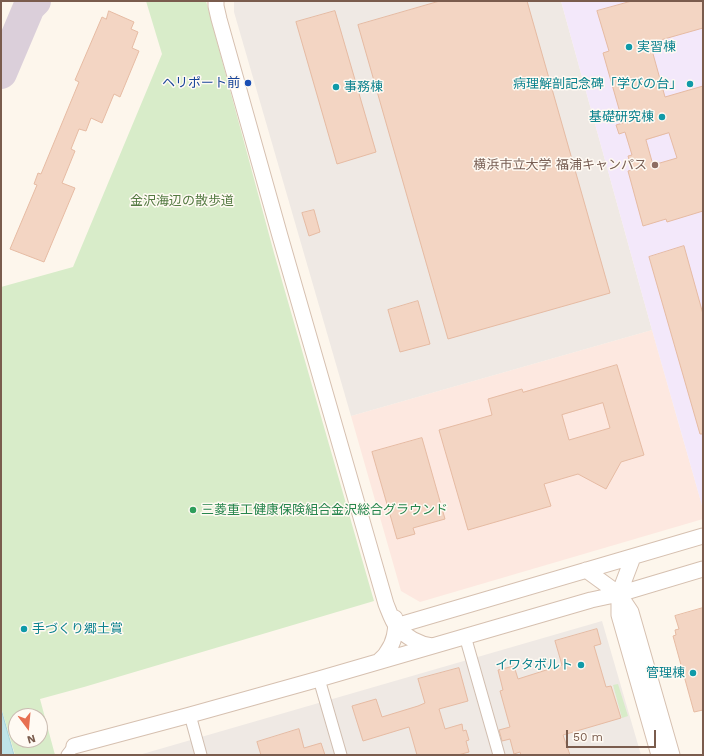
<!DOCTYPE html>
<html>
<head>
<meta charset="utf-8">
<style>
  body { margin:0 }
  #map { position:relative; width:704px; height:756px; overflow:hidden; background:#fdf6ec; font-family:"Work Sans",sans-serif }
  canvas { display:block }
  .frame { position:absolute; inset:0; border:2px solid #7a5c4d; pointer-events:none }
  .north { position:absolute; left:8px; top:708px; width:40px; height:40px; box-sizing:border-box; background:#fffaf3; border:1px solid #cabbb1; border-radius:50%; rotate:164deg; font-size:11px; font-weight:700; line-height:16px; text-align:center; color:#7a5c4d }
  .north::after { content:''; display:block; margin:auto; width:14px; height:18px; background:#e76f51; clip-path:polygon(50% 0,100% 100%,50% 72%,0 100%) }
  .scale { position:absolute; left:566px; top:730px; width:90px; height:18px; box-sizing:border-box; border:2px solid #7a5c4d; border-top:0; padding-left:5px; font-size:12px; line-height:14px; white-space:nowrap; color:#7a5c4d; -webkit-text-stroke:3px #fffaf3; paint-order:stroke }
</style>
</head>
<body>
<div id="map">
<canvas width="704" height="756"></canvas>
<div class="frame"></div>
<div class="north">N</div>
<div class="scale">50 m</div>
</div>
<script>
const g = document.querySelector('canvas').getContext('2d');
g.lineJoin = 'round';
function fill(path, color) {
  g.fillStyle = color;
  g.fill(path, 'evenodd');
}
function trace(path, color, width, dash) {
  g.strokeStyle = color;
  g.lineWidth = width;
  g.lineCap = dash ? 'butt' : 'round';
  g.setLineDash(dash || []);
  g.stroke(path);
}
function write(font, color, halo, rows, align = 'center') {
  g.font = font + ' "Work Sans","Noto Sans JP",sans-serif';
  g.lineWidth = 3;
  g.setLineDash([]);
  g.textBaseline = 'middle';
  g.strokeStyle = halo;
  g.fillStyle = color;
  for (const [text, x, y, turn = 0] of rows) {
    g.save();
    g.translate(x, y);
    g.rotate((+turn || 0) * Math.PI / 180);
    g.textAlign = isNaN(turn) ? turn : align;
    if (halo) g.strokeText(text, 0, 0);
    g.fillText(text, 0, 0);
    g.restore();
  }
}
fill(new Path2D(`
  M652,330L703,509V519L420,602L401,591L351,416Z`), '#fde8e0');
fill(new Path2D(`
  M234,1H561L652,330L351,416L234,12Z
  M602,621L641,755H139Z`), '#efe9e4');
fill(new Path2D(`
  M561,1H703V509L652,330Z`), '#f3e8fa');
fill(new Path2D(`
  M146,1H206L274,253L374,601L84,687L40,699L55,755H15L1,707V287L73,267L162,54ZM16,716H40V740H16Z
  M618,684L628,716L622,718L613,685Z`), '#d8ecc9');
const water = new Path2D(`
  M1,709L14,755H1Z`);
fill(water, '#bfe3e8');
trace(water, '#a5d3da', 1);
trace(new Path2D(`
  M1,73L29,7L35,1`), '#dbcfda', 32);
const building = new Path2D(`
  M440,1H527L610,293L448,339L358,25Z
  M632,1H703V28L650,43L665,97L703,86V211L667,222L666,219L643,226L628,171L632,170L628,156L632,155L625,132L619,134L616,125L623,123L603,53L609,51L597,11ZM669,133L677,158L653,165L646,140Z
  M109,11L134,22L131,29L138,32L132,48L139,51L120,97L114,94L102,123L91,118L86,131L79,129L71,149L75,151L62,183L75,188L44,262L10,249L37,185L34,184L38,173L41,174L79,82L75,80L102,17L106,19Z
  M335,11L376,152L337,164L296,22Z
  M314,210L320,232L309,236L302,213Z
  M684,246L703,314V434H700L649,257Z
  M418,301L430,344L400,352L388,310Z
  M617,365L644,455L621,462L606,489L578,474L544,484L551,506L468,530L439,430L492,415L488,399L522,389L523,392ZM603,403L610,428L569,440L562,415Z
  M422,438L445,519L413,528L415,534L397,539L372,452Z
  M703,608V710L694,712L673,636L676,635L675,630L679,629L675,616Z
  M597,629L601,644L594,646L606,687L611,686L621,718L563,735L570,755H521L520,752L514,754L510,739L502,741L499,730L510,727L500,691L503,690L498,670L514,666L518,679L562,665L555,641Z
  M459,668L468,701L439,709L445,729L462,724L463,731L466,730L469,740L466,741L469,752L458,755H417L409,727L363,741L352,706L376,699L382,717L418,706L425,703L418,679Z
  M299,729L304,748L321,743L325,755H261L257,742Z`);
fill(building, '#f3d5c3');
trace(building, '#e6bba3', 1);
const street = new Path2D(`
  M465,636L499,755
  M319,679L341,755
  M190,715L201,755
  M67,755L74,746`);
const secondary = new Path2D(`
  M216,1V6L219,19L280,236L386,604C389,611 392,621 397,627C407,638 418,644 432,646
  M633,557L619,594V615L659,755
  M586,570L619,594L631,612L672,755
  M396,626L703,536
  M378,662C381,659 385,656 387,652C394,643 397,629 395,618
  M74,746L190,715L319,679L591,600L619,594L703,569`);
trace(street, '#d1beb0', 13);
trace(secondary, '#d6c0b0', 17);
trace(street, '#fff', 11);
trace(secondary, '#fff', 15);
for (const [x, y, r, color] of [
  [629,47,4,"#0f9aa8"],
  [248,83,4,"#1a4fb4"],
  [690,84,4,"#0f9aa8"],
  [336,87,4,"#0f9aa8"],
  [662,117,4,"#0f9aa8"],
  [655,165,4,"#8d6e63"],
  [193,510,4,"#2e9e5b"],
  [24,629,4,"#0f9aa8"],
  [581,665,4,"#0f9aa8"],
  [693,673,4,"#0f9aa8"]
]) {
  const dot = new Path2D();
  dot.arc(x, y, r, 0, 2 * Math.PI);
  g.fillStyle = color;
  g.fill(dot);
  trace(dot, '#fffaf3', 1.5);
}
write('13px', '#0d838f', '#fffaf3', [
  ["実習棟",637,47,"left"],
  ["病理解剖記念碑「学びの台」",682,84],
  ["事務棟",344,87,"left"],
  ["基礎研究棟",654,117],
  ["手づくり郷土賞",32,629,"left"],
  ["イワタボルト",573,665],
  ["管理棟",685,673]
], 'right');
write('13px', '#164399', '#fffaf3', [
  ["ヘリポート前",240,83]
], 'right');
write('13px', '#785e54', '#fffaf3', [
  ["横浜市立大学 福浦キャンパス",647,165]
], 'right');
write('13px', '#537a41', '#fffaf3', [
  ["金沢海辺の散歩道",182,201]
]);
write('13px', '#27864d', '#fffaf3', [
  ["三菱重工健康保険組合金沢総合グラウンド",201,510]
], 'left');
</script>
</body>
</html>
